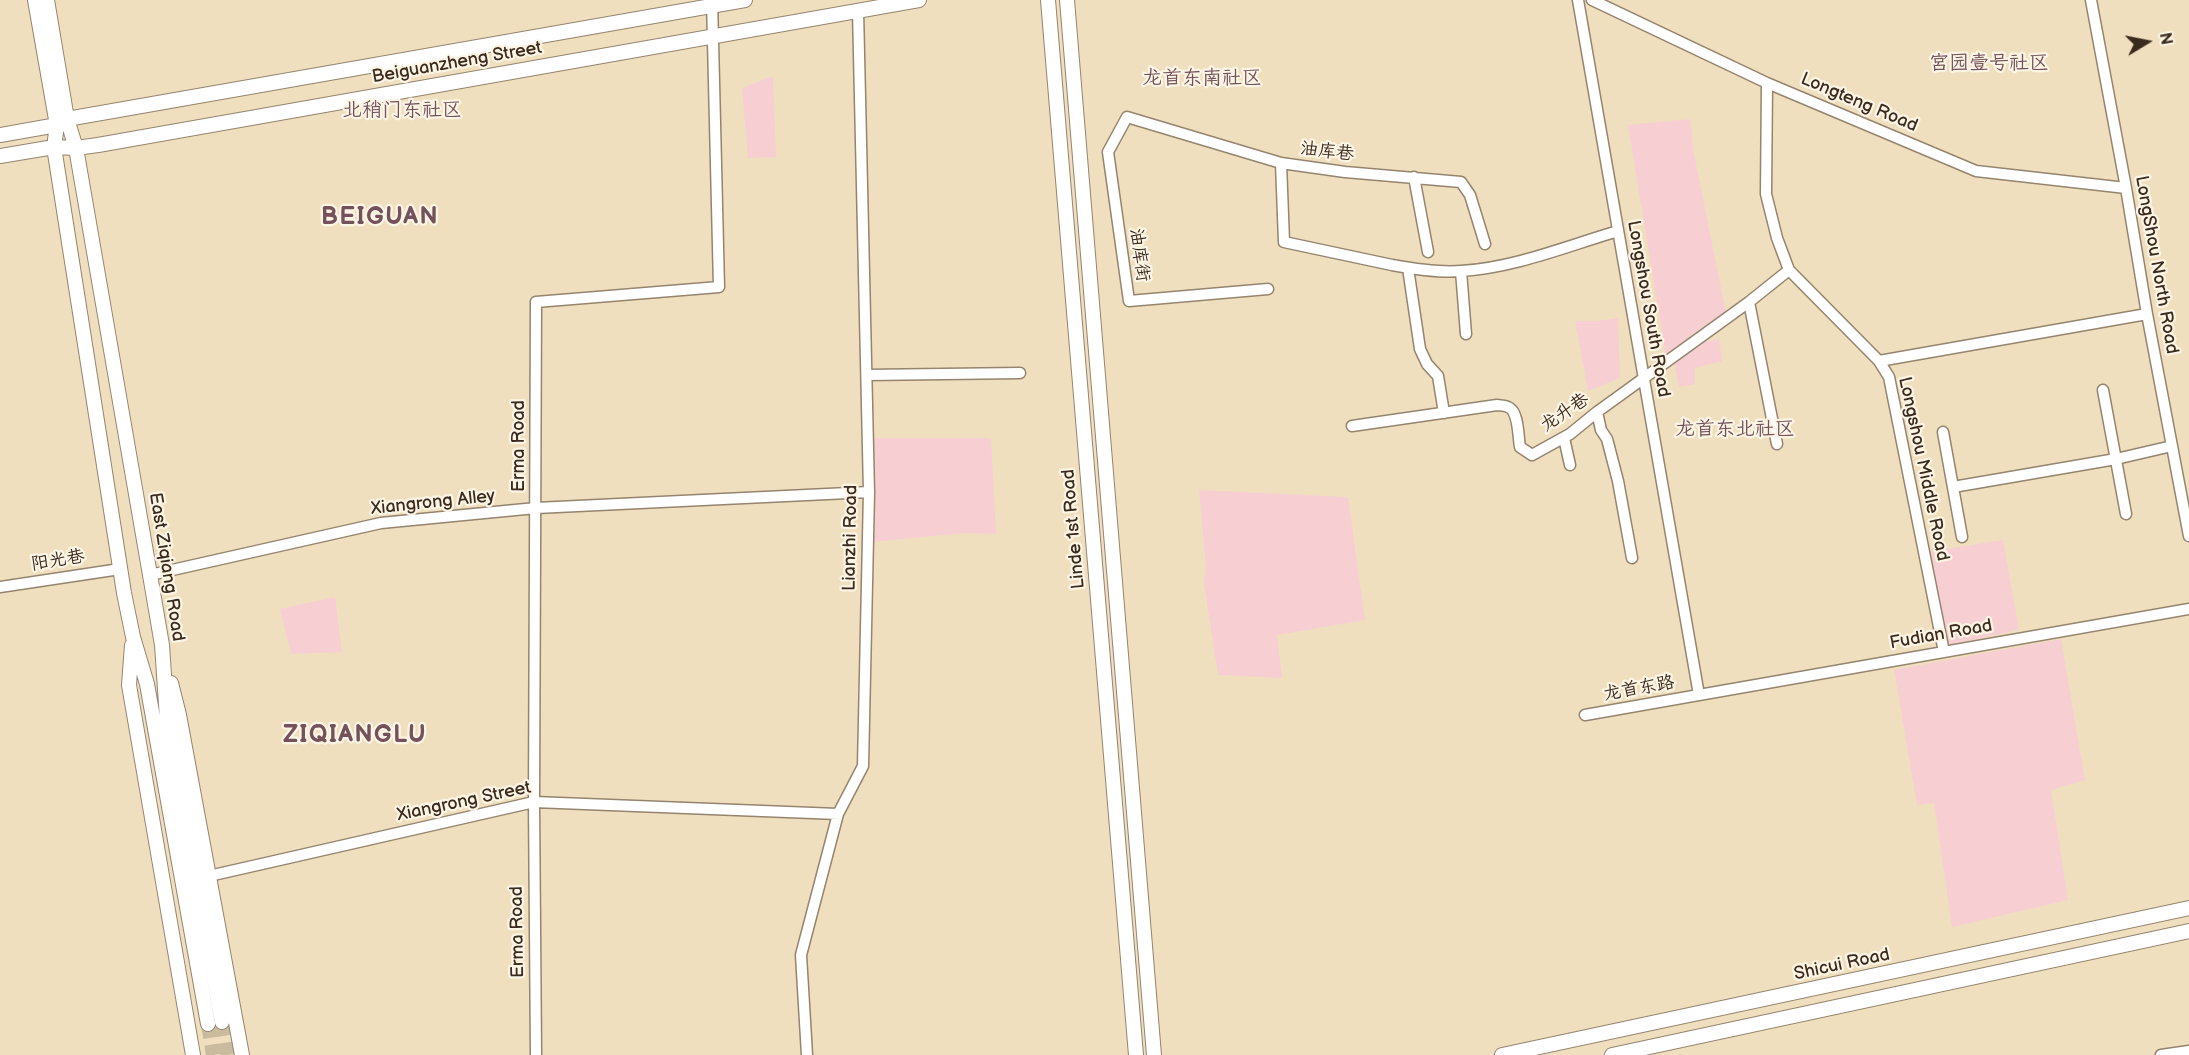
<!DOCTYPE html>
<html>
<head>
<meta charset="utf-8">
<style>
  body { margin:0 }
  #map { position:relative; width:2189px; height:1055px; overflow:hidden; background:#efdfbe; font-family:"Balsamiq Sans",sans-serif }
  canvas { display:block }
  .north { position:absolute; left:2117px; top:12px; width:60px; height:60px; -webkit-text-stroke:4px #fcf5e5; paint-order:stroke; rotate:80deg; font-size:16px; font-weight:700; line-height:24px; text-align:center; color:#3b2a1e }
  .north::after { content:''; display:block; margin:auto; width:21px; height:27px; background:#3b2a1e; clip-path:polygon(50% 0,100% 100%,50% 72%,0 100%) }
</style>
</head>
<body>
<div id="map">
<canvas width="2189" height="1055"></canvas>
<div class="north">N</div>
</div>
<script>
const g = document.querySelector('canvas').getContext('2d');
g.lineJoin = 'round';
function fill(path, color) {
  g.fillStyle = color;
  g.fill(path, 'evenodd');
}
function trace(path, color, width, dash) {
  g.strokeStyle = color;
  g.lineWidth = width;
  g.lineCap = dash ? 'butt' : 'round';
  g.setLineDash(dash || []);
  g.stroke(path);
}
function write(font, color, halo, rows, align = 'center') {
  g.font = font + ' "Balsamiq Sans","LXGW WenKai TC",sans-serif';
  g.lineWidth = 4.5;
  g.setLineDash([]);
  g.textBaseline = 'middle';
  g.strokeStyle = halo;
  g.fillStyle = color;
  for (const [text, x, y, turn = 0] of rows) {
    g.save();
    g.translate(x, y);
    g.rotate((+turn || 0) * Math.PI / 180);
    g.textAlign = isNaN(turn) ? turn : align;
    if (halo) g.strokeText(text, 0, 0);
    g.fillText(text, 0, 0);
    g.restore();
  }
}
fill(new Path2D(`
  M773,76L776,157L748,158L742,88Z
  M1690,119L1694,154L1726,313L1666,357L1628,125Z
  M1618,318L1620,378L1588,391L1575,321H1598Z
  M1719,339L1722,361L1695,368V384L1679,387L1673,359L1693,344Z
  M871,438H991L996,534L965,533L873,542Z
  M1199,490L1348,497L1365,620L1277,635L1282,678L1218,675L1204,584L1206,566Z
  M2003,540L2019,630L1944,646L1927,552Z
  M335,597L342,652L291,654L280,609Z
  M2061,639L2085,780L2051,790L2068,900L1952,927L1934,803L1917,805L1894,670Z`), '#f7cfd3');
trace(new Path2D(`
  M222,1022L227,1055
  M208,1024L213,1055`), '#cbbb9e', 14, [14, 7]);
const minor = new Path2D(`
  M1578,0L1699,695
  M1592,0L1767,83L1976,171L2126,188
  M2091,0L2126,188L2147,314L2189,536
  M1767,83L1766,194L1777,238L1789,270L1879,361L1889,377L1944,652
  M1281,163L1284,242L1392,265C1414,269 1439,273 1461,271C1514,268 1567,246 1618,231
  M1414,177L1428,252
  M1408,268L1420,349L1427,364L1438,376L1444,413
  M1461,271L1466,334
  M1268,289L1129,301L1108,152L1127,117L1281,163L1345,172L1461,182L1470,195L1485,244
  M1749,302L1777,444
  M1879,361L2147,314
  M867,375L1020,373
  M2103,390L2126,514
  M1597,412L1601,430L1607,439L1618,481L1632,558
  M1352,426L1497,405C1498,405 1507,406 1508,407C1519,411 1518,437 1520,447L1532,455L1570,434L1597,412L1749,302L1789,270
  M1943,432L1962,537
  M1564,438L1570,465
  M1953,487L2116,459L2172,446
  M150,575L381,523L536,508L869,492
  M0,587L120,569
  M1585,715L2189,609
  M209,876L534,802L838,814
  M536,1055L534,802L536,302L719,287L712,0
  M807,1055L801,955L838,814L863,766L869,492L858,10
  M2161,1055L2189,1051`);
const major = new Path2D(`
  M35,0L57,125L54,147L124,593L133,637L147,684L208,1024
  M47,0L67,119L76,148L150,575L162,645L167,719L222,1022
  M1048,0L1136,1055
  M1067,0L1154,1055
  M0,135L57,125L67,119L745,0
  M0,156L54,147L76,148L98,145L919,0
  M132,645L129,685L193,1055
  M171,683L179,715L242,1055
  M1502,1055L2189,908
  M1612,1055L2189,931`);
trace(minor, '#95846e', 13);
trace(major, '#95846e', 16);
trace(minor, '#fff', 10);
trace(major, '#fff', 14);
write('18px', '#3b2a1e', '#fcf5e5', [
  ["Beiguanzheng Street",457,63,-10],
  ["Longteng Road",1859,103,23],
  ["油库巷",1327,152,7],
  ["油库街",1139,255,82],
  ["LongShou North Road",2156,265,80],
  ["Longshou South Road",1648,309,80],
  ["龙升巷",1565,413,-34],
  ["Erma Road",519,446,-90],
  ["Longshou Middle Road",1923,469,78],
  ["Xiangrong Alley",433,503,-6],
  ["Linde 1st Road",1074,529,-95],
  ["Lianzhi Road",851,538,-89],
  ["阳光巷",58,561,-9],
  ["East Ziqiang Road",166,567,81],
  ["Fudian Road",1941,635,-10],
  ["龙首东路",1639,689,-10],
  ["Xiangrong Street",464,802,-12],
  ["Erma Road",518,932,-91],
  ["Shicui Road",1842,965,-12]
]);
write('20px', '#73525c', '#fcf5e5', [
  ["宫园壹号社区",1989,64],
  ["龙首东南社区",1202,79],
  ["北稍门东社区",402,111],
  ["龙首东北社区",1735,430]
]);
g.letterSpacing = '1.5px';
write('bold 24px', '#73525c', '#fcf5e5', [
  ["BEIGUAN",380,218],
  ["ZIQIANGLU",355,736]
]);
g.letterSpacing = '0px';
</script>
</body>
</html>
